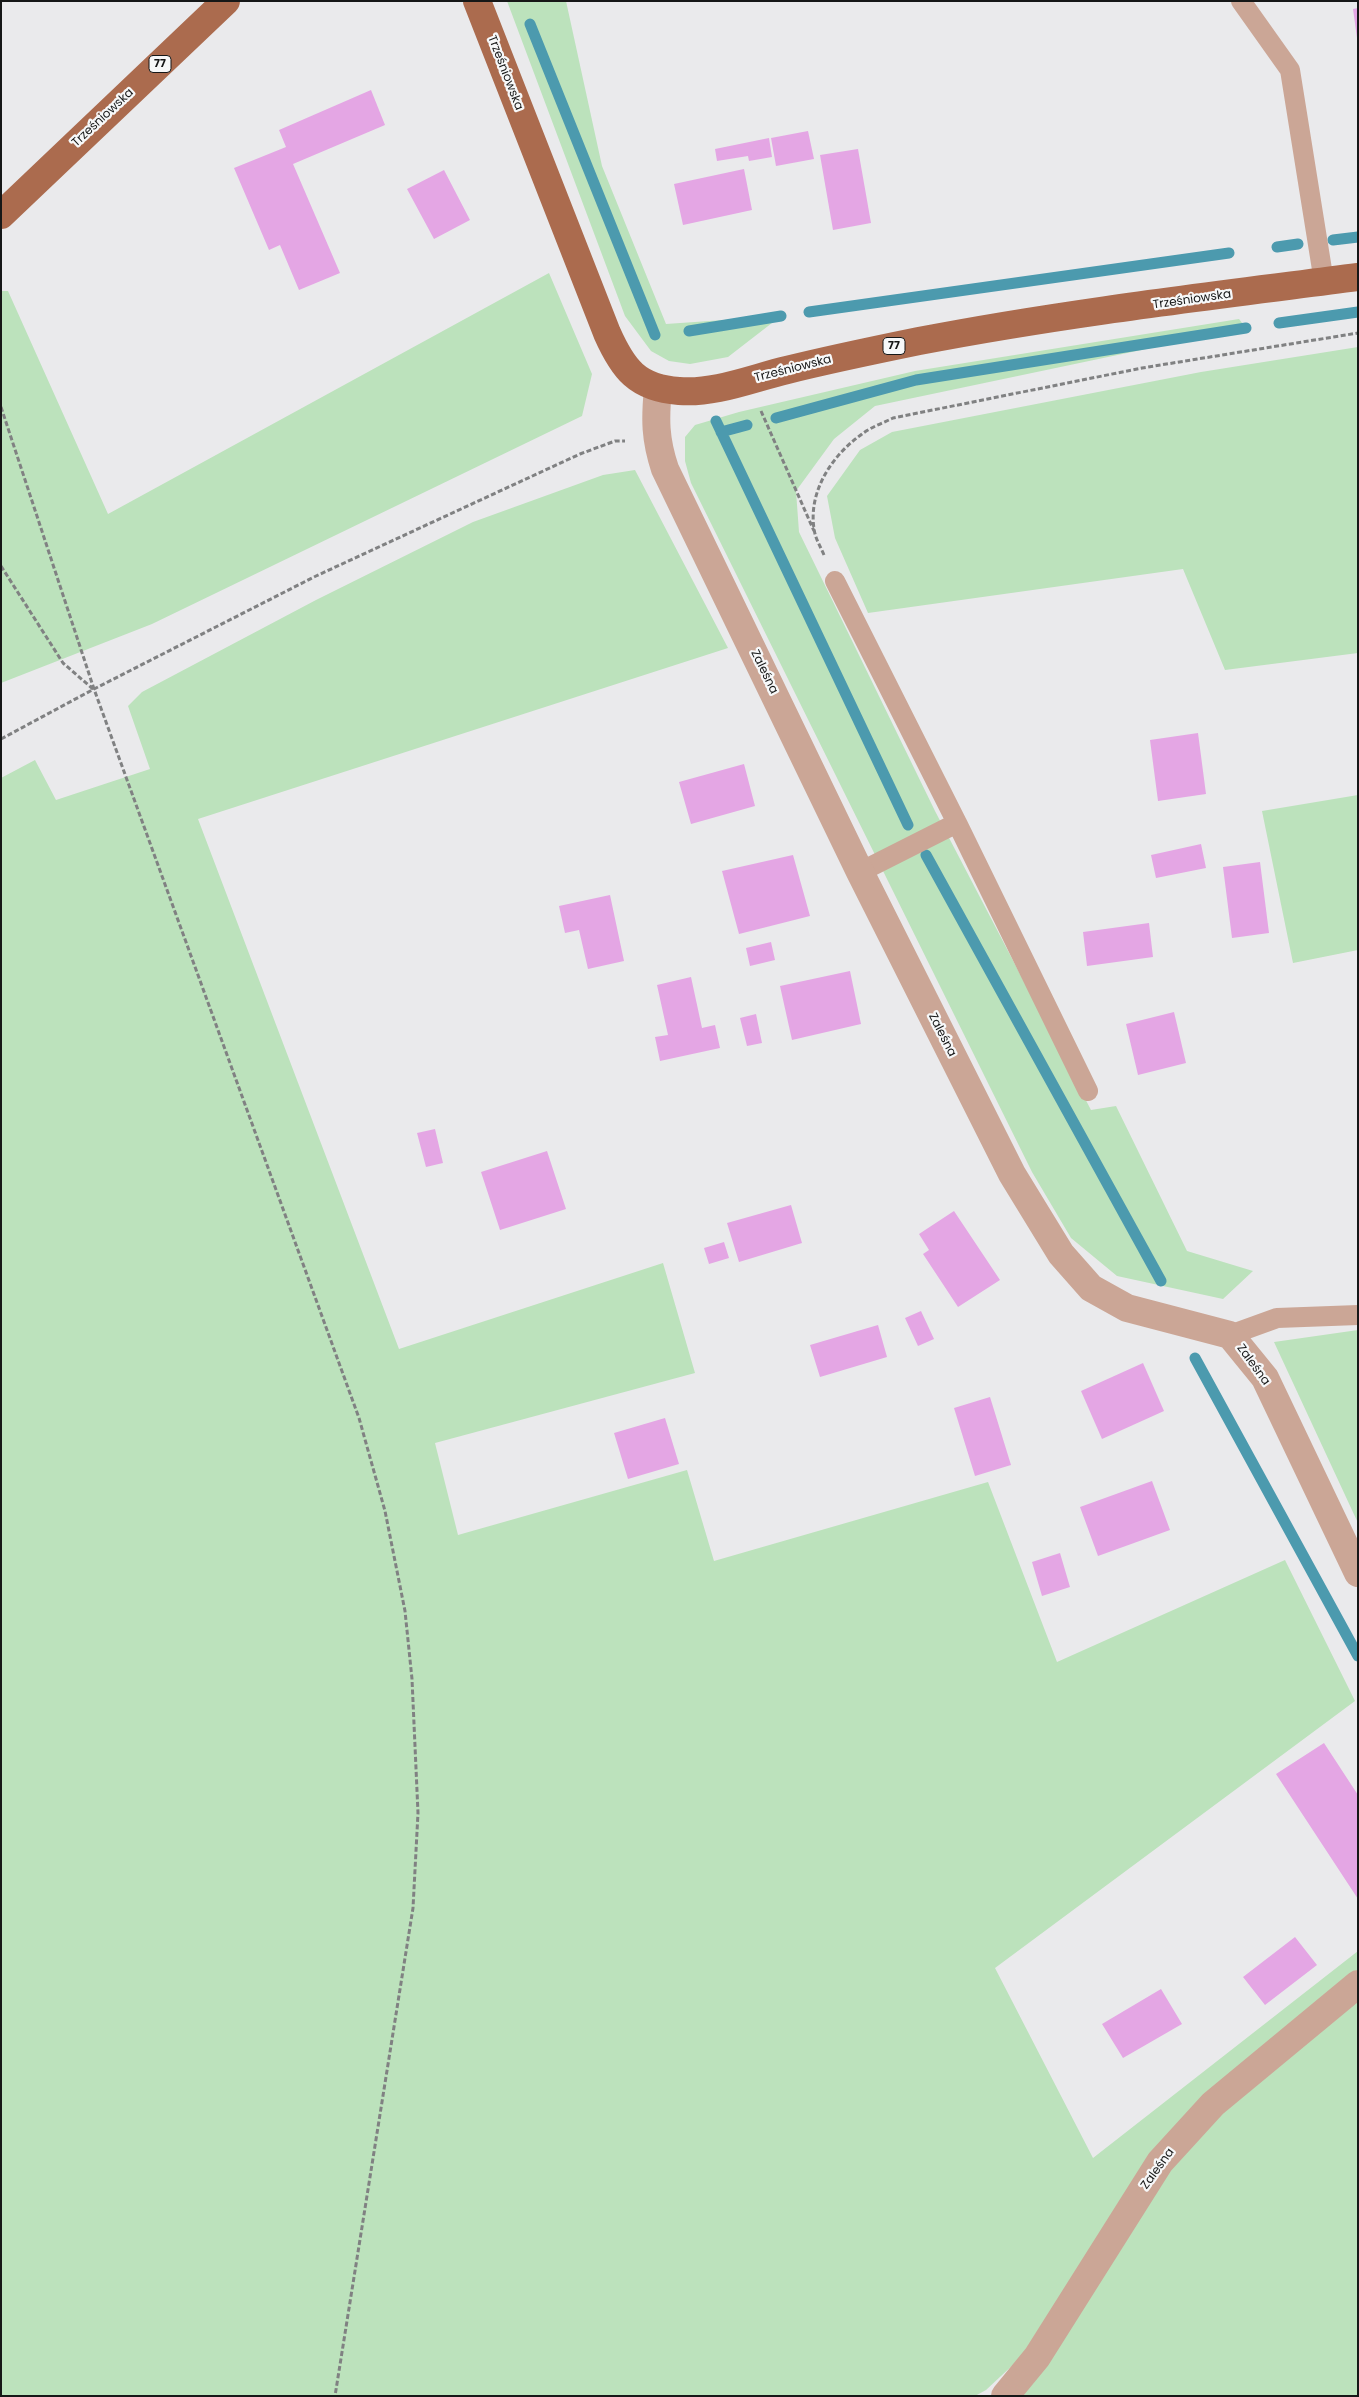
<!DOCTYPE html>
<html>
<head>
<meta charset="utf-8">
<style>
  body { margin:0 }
  #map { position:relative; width:1359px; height:2397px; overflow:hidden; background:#eaeaec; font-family:Poppins,sans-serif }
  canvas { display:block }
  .frame { position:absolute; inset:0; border:2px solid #161717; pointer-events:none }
</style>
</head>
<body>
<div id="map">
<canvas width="1359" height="2397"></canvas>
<div class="frame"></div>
</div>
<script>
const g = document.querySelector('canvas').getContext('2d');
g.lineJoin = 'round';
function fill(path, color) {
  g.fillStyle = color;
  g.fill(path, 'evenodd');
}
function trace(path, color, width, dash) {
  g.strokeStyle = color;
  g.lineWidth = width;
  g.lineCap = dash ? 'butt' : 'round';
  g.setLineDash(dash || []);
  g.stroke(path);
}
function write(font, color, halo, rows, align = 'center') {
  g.font = font + ' Poppins,sans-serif';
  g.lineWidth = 4.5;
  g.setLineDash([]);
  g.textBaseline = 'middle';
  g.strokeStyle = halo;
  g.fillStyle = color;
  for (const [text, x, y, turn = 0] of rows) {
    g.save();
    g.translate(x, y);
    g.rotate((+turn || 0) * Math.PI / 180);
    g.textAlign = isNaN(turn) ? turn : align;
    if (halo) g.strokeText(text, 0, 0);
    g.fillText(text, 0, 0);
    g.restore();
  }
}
fill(new Path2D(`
  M507,1H566L602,166L666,324L781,316L728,357L690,364L669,361L651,351L625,316Z
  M549,273L592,374L582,416L152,624L1,683V291H8L108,514Z
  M1239,319L1246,328L875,406L834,439L796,491L799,532L935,811L1091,1110L1116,1106L1187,1251L1253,1271L1223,1299L1117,1276L1071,1238L1032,1172L691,483L685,461V437L695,425L739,412L915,371Z
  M1358,347V653L1225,670L1183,569L868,613L835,538L827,496L860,450L892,432L1201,372Z
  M635,470L728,648L198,819L399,1349L663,1263L695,1373L435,1443L458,1535L687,1470L714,1561L988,1482L1057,1662L1285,1560L1355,1701L995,1968L1093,2158L1358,1951V1970L1229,2075L1031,2348L986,2390L975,2396H1V778L35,760L56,800L150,769L128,706L142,692L316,600L473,522L603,475Z
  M1358,795V950L1293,963L1262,811Z
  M1358,1330V1523L1274,1342Z
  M1358,1997V2396H1017L1150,2191L1233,2100Z`), '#bce2bc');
trace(new Path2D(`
  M530,24L655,335
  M1333,240L1358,237
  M1277,247L1298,244
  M809,312L1229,253
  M1279,323L1358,312
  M689,331L781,316
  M776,418L916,380L1246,328
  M716,421L908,825
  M721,432L747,425
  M926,855L1161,1281
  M1195,1358L1358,1656`), '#4c9aae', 11);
fill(new Path2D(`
  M1358,8V38H1357L1353,9Z
  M371,90L385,125L293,164L340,273L299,290L280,245L269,250L234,168L286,147L279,130Z
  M808,131L814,159L776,166L771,138Z
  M769,138L772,157L749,161L748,156L717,161L715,149Z
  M858,149L871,223L833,230L820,155Z
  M744,169L752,210L683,225L674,184Z
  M444,170L470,220L434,239L407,189Z
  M1198,733L1206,794L1158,801L1150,740Z
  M744,764L755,806L691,824L679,782Z
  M1201,844L1206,868L1156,878L1151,855Z
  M793,855L810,916L739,934L722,871Z
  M1260,862L1269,933L1232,938L1223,867Z
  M610,895L624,961L588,969L579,930L565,933L559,906Z
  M1149,923L1153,957L1087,966L1083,932Z
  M771,942L775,960L750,966L746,948Z
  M850,971L861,1024L792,1040L780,986Z
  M691,977L702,1028L715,1025L720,1048L660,1061L655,1037L668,1035L657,985Z
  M1174,1012L1186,1063L1138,1075L1126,1024Z
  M756,1014L762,1043L747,1046L740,1018Z
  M435,1129L443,1163L426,1167L417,1133Z
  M547,1151L566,1209L500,1230L481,1172Z
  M791,1205L802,1243L739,1262L727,1223Z
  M954,1211L1000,1280L958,1307L923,1254L929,1250L919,1234Z
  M724,1242L729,1258L709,1264L704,1248Z
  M921,1311L934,1339L918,1346L905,1318Z
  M878,1325L887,1357L820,1377L810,1345Z
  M1143,1363L1164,1411L1102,1439L1081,1391Z
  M990,1397L1011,1465L975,1476L954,1408Z
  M665,1418L679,1464L628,1479L614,1433Z
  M1152,1481L1170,1530L1098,1556L1080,1507Z
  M1060,1553L1070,1587L1042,1596L1032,1562Z
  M1324,1743L1358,1795V1899L1276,1774Z
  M1295,1937L1317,1965L1265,2005L1243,1977Z
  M1161,1989L1182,2024L1123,2058L1102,2024Z`), '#e4a6e4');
trace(new Path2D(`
  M1,407L94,689L359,1418L385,1511L405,1611L412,1679L418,1813L413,1908L335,2396
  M761,411L814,531
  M824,555C821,548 817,541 815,534C806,494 831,456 862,434C871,427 883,423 893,418L1142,368L1358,333
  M1,566L63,663L93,689
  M1,739L94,689L316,576L580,454L615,441H625`), '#808182', 3, [5, 2.5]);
trace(new Path2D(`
  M1241,1L1290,70L1324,282
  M835,581L957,823L860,872
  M957,823L1088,1091
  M1230,1335L1277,1318L1358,1315`), '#cba696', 20);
trace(new Path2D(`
  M658,388C655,419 655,439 665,469L860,872L1012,1174L1061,1254L1091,1288L1127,1308L1230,1335L1265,1378L1358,1573
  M1005,2396L1037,2357L1160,2162L1213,2104L1358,1984`), '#cba696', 28);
trace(new Path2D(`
  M477,1L607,333C623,369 637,388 679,391C715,394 753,378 787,370C831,359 875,350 919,341C1064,313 1211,296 1358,277
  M1,215L226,1`), '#ab6b4e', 28);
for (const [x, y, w] of [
  [160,64,22],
  [894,346,22]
]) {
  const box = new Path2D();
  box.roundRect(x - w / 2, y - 8.5, w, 17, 4);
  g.fillStyle = '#f7f8f9';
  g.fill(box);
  trace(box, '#161717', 1);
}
write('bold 11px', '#161717', null, [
  ["77",160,64],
  ["77",894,346]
]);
write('12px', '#161717', '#f7f8f9', [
  ["Trześniowska",505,73,69],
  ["Trześniowska",103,118,-43],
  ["Trześniowska",1192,300,-8],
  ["Trześniowska",793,369,-14],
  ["Zaleśna",764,672,64],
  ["Zaleśna",942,1035,63],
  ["Zaleśna",1253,1365,54],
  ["Zaleśna",1158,2169,-54]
]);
</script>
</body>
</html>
